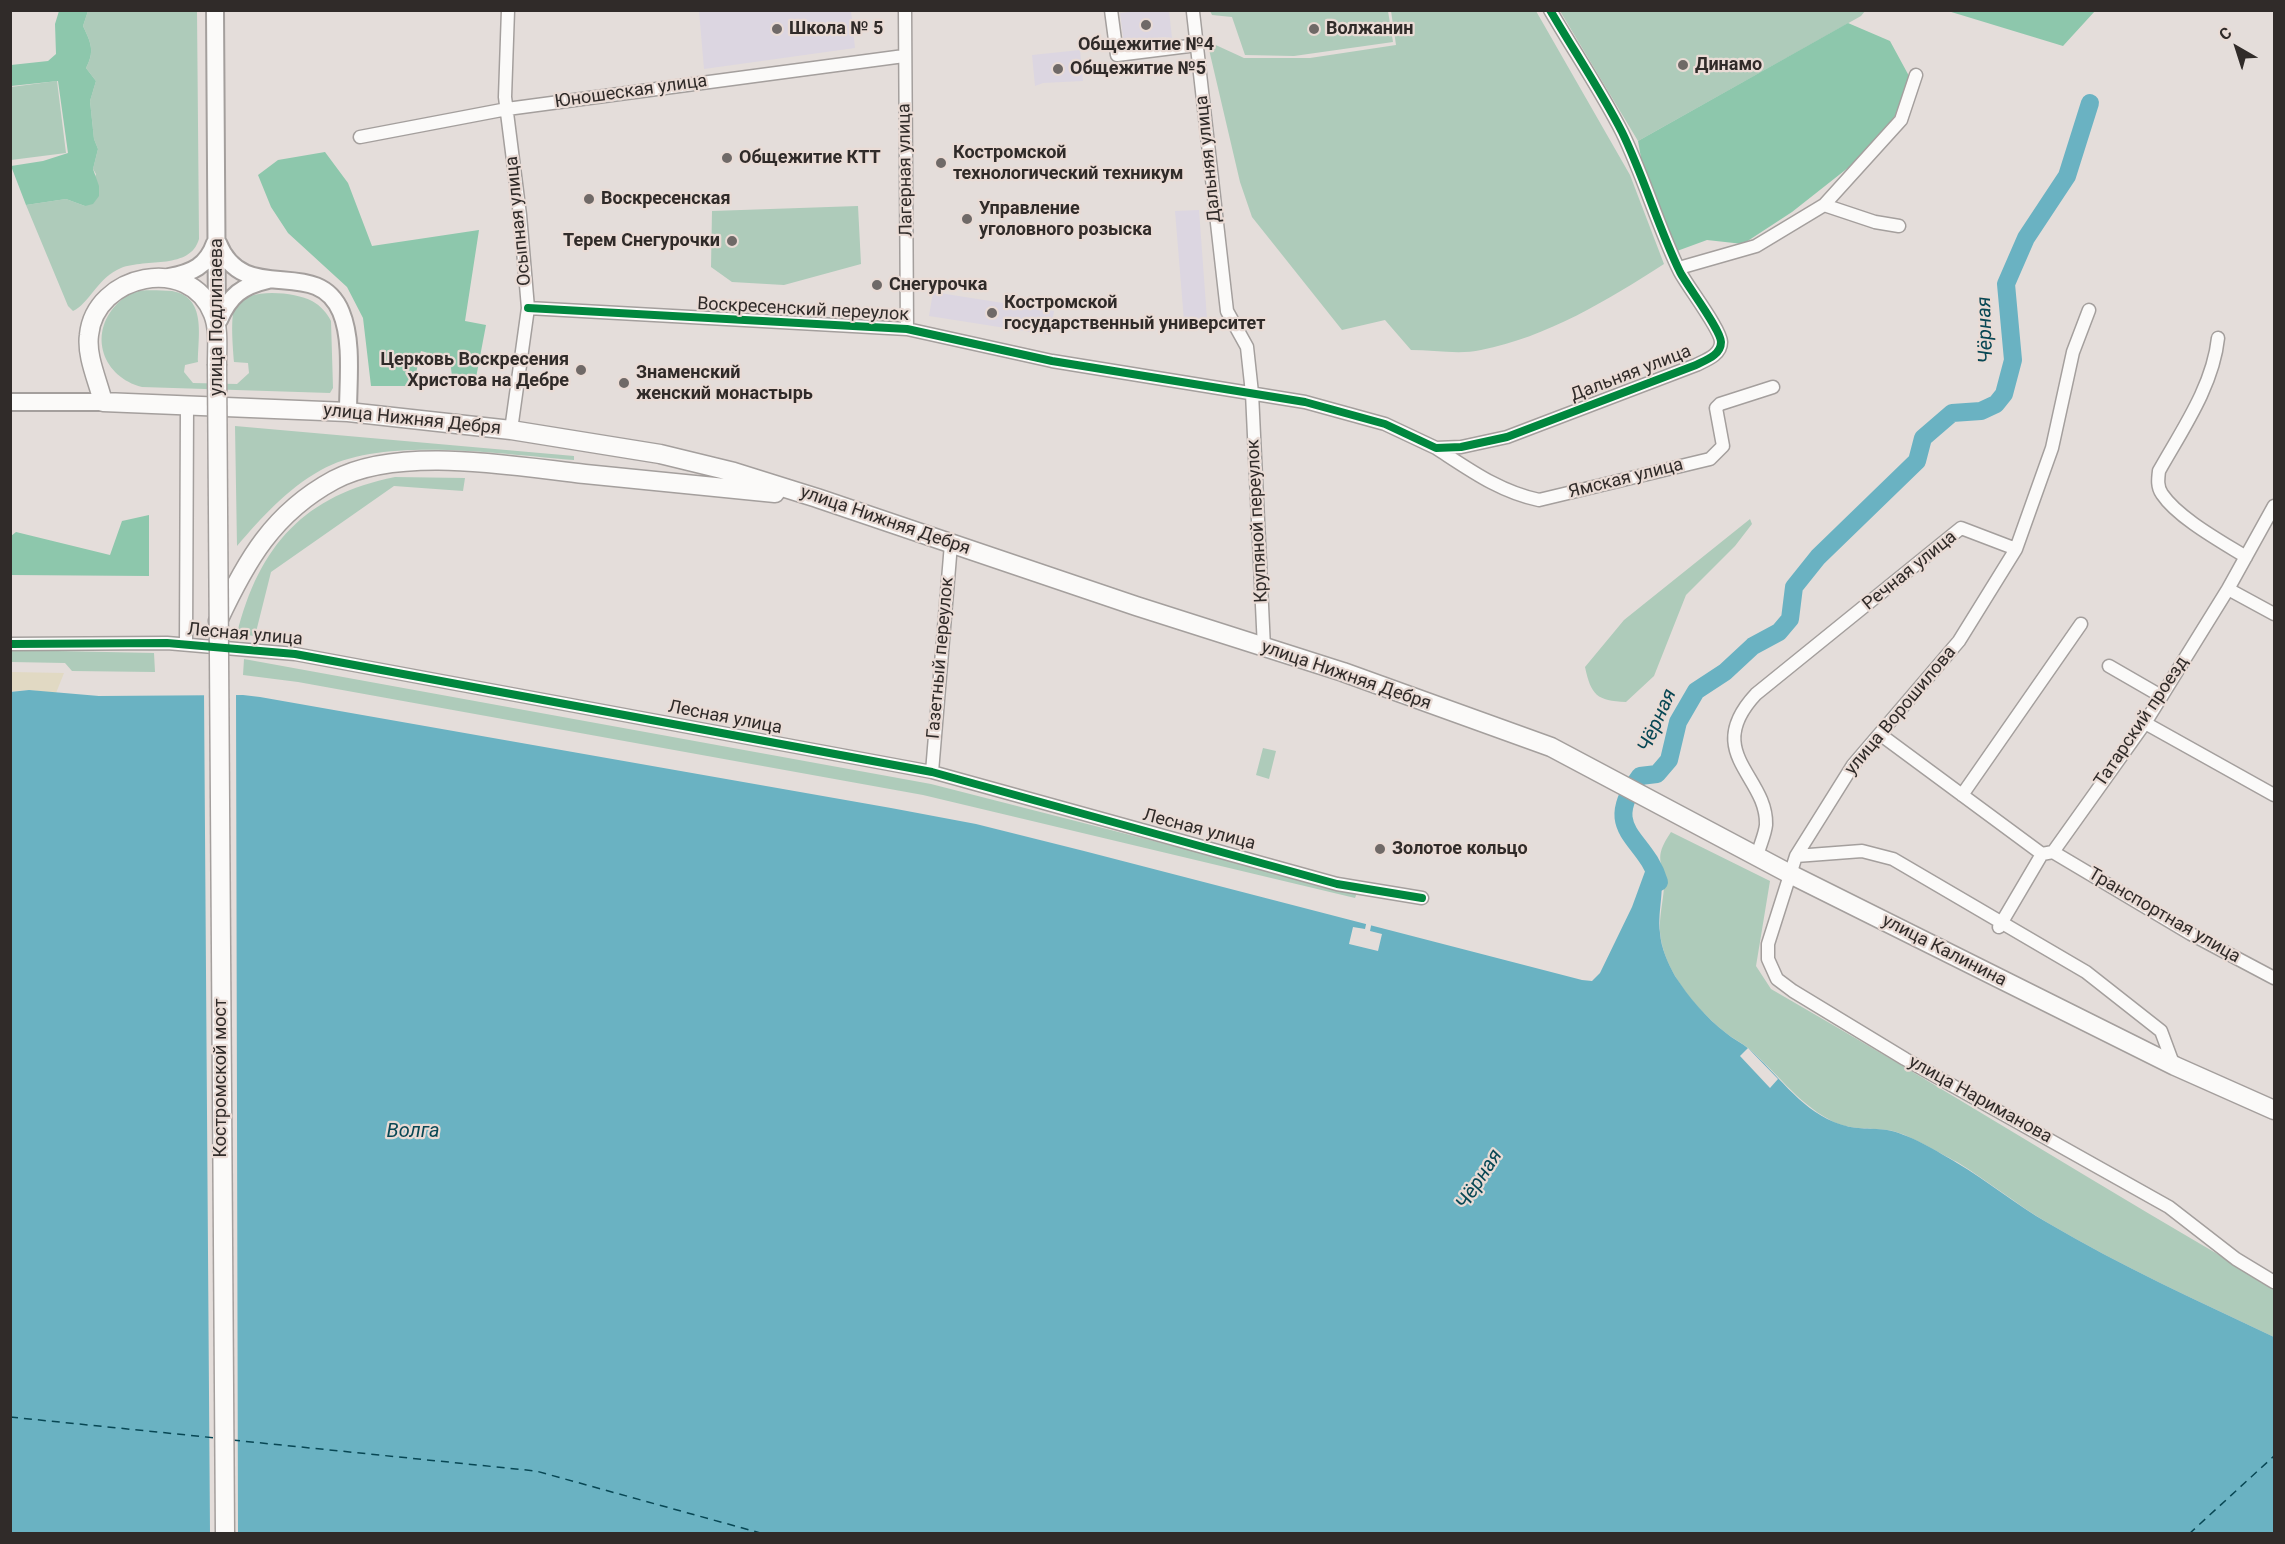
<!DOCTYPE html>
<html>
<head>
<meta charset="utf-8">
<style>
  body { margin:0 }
  #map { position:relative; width:2285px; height:1544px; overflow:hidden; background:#e4ddda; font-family:Roboto,sans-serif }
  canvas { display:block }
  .frame { position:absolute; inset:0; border:12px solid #302b29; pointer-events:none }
  .north { position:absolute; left:2207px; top:18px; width:60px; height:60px; -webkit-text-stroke:4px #e9dbd5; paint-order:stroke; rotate:321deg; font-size:16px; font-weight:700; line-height:24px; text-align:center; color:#302b29 }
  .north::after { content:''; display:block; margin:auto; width:21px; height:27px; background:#302b29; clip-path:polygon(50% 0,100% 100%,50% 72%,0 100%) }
</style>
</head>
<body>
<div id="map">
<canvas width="2285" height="1544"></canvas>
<div class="frame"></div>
<div class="north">С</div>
</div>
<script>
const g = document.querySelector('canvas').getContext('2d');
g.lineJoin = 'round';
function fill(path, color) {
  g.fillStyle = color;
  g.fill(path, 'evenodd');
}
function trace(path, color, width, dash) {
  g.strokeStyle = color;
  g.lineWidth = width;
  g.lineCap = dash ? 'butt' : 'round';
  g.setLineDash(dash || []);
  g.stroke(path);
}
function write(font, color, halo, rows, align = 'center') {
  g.font = font + ' Roboto,sans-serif';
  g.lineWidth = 4.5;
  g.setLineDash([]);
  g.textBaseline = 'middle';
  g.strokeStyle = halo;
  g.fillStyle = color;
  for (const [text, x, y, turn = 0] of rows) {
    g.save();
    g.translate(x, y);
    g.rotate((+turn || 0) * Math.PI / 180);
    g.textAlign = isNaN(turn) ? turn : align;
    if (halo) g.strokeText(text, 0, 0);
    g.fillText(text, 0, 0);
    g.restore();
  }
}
fill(new Path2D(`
  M699,11H851L855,48L704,69Z
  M1136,11H1169L1172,38L1163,37L1124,44L1120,13Z
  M1080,50L1083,81L1043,83L1035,86L1032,55Z
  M1199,210L1207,319L1184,321L1175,211Z
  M933,292L1054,311L1050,335L929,316Z`), '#dcd6e1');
fill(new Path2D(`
  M88,11H197L199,239C190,270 147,258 121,268C98,277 89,304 73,311L68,306L26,205L66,199L85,206L96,174L93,169L98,149L94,139L90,101L96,81L86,68C95,51 91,43 83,26Z
  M1210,11H1388L1393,42L1294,56L1245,55L1232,17L1212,15Z
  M1391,11H1536L1630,175L1664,264C1608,300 1547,337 1481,350C1460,355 1433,350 1411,350L1385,320L1342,330L1252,217L1240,182L1207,41L1244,58H1310L1396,45Z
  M1560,11H1865L1861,16L1638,141Z
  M57,81L66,153L11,160V87Z
  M858,206L861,264L784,285L732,282L711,267L712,211Z
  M172,291C207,297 198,336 198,362L185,365L184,372L193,383L237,384L249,373L248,363L234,362C233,349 230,316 235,307C247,287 294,292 312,301C321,306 327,313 331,321L333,388L330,393L142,387C103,377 88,335 116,305C121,300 128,293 135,292C146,289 161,291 172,291Z
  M235,426L574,456V460C504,455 383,435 321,470C287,489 262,517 237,546Z
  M395,477L465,478L463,491L394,486L271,572L255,636L237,634C259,545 305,495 395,477Z
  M1750,519L1752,524L1735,546L1686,595L1654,676L1626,702C1597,701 1591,695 1585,667L1624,620Z
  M11,650L154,653L155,672L72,671L65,663L11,662Z
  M244,659L931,784L1357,893L1355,898L923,795L298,682L243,675Z
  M1263,748L1276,751L1269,779L1256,775Z
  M1671,832L1770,881L1756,966L1771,989C1940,1086 2106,1190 2274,1287V1337C2198,1301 2121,1266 2048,1223C2016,1204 1988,1181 1957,1162C1939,1153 1906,1132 1887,1130C1866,1127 1850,1131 1830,1120C1795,1101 1777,1072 1748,1048C1741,1042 1733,1039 1726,1033C1697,1010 1663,971 1660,932C1659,917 1663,902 1664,887C1664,860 1652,860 1671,832Z`), '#aecbba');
fill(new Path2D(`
  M59,11H88L83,26C91,43 95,51 86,68L96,81L90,101L94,139L98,149L93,169L99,186V196L93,204L85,206L66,199L26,205L11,166L43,161L68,153L58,81L11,86V65L48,61L56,54L55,24Z
  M1948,11H2095L2063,46Z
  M1848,23L1890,41L1909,76L1895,116L1858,160L1792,212L1743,244L1707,240L1677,251L1643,169L1638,141Z
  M325,152L348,183L372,246L479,230L465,321L486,325L475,383L453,386L450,359L421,351L413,386H371L363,318L347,287L288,233L271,207L258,175L278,160Z
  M149,515V576L11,575V536L16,532L110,555L122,521Z`), '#8dc7ac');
fill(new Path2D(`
  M11,672L64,673L56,693L29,690L11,691Z`), '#e1d9c3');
fill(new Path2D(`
  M29,690L99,696L243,695L260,697L891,808L976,824L1084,851L1582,980L1592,981L1600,973L1632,907L1647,866L1652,861L1658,862C1667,886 1657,908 1660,933C1661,948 1668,963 1675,976C1688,996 1707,1019 1726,1033C1733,1039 1742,1043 1749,1049C1777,1073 1798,1107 1834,1122C1856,1131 1867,1127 1887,1130C1907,1133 1939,1152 1957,1163C1988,1181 2016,1205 2048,1223C2121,1266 2198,1301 2274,1337V1533L11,1534L10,692Z`), '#6ab2c2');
fill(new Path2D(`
  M204,692H236L238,1533H210Z
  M1367,920L1372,921L1370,931L1382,934L1378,951L1349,944L1353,927L1365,929Z
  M1748,1048L1778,1079L1770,1088L1740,1056Z`), '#e4ddda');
trace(new Path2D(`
  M1659,882C1645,835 1599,832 1640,776L1657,774L1669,760L1678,722L1696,691L1725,672L1753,646L1779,632L1790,619L1794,587L1818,557L1917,461L1923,438L1952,413L1981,411L1996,404L2004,394L2013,360L2006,284L2026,238L2067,176L2090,103`), '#6ab2c2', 18);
trace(new Path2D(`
  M10,1417L216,1438
  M232,1440L536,1471L764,1534
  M2189,1534L2274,1456`), '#084754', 1.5, [8, 6]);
const minor = new Path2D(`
  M508,10L505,97L520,215L528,308L511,430
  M905,10L907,329
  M1111,10L1117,55L1197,45
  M1193,12L1227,311L1247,347L1252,393L1264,648
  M360,137L507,109L904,56
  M1824,205L1875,222L1899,226
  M1679,268L1756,246L1824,205L1901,120L1916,75
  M528,308L907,329L1052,361L1305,402L1385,424L1436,448L1461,447L1507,437L1696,365C1706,360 1721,355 1721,342C1721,330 1688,287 1680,272C1658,227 1644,177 1622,132C1601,91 1574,51 1550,10
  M2218,338C2213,386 2182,430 2159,471C2158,479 2157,487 2162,494C2178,518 2222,542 2246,557
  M1436,448C1470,470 1500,492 1539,500L1710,459L1723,446L1716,408L1720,404L1773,387
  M2016,549L1959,641L1853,765L1796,856L1768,944V959L1777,979L1793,991L1905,1059L2169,1207L2236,1259L2274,1282
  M2228,589L2274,614
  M10,644L167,643L295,654L932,772L1337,884L1422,898
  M186,644L187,405
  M2109,666L2161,696
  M2145,723L2274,795
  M1881,735L2042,854
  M932,772L951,544
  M1962,795L2081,624
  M2053,852L2191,934L2274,978
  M1796,856L1862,851L1893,859L2086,972L2161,1031L2174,1066
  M1757,857C1759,847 1765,835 1766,825C1768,776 1701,753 1756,694L1961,528L2016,549L2052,448L2073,352L2089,310
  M1999,927L2042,854L2053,852L2145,723L2228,589L2274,506`);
const major = new Path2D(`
  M215,10L217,324
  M218,243C244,308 317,254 341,312C353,341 348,381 348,412
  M169,277C192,273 207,266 215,243
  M219,320C230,295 242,286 268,280
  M10,402H103`);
const highway = new Path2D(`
  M217,364C217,347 219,329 213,314C190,254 95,274 89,335C86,356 98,381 103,402L348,412L511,430L660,454L734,472L817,498L1136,606L1343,672L1551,747L1790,874L2175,1066L2274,1110
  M218,621C246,561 273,513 334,480C399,445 513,466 585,474C648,480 712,487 775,493`);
trace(minor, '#a49f9d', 15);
trace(major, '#a49f9d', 20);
trace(highway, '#a49f9d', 21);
trace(minor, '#fbfaf9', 12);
trace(major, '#fbfaf9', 16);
trace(highway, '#fbfaf9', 18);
const highwayBridge = new Path2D(`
  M217,364L225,1534`);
trace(highwayBridge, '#a49f9d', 21, []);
trace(highwayBridge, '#fbfaf9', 18);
trace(new Path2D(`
  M528,308L907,329L1052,361L1305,402L1385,424L1436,448L1461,447L1507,437L1696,365C1706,360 1721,355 1721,342C1721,330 1688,287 1680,272C1658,227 1644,177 1622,132C1601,91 1574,51 1550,10
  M10,644L167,643L295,654L932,772L1337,884L1422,898`), '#00873e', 8);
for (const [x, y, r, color] of [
  [1146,25,6,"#6f6967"],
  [777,29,6,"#6f6967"],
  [1314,29,6,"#6f6967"],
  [1683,65,6,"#6f6967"],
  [1058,69,6,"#6f6967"],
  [727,158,6,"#6f6967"],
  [941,163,6,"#6f6967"],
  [589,199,6,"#6f6967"],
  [967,219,6,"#6f6967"],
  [732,241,6,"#6f6967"],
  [877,285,6,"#6f6967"],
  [992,313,6,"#6f6967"],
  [581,370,6,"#6f6967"],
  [624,383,6,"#6f6967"],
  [1380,849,6,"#6f6967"]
]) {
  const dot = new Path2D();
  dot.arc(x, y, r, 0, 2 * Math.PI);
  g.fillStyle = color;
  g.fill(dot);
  trace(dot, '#e9dbd5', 2);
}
write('bold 18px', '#302b29', '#e9dbd5', [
  ["Школа № 5",789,29],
  ["Волжанин",1326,29],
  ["Общежитие №4",1146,45,"center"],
  ["Динамо",1695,65],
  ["Общежитие №5",1070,69],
  ["Костромской",953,153],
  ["технологический техникум",953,174],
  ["Общежитие КТТ",739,158],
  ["Воскресенская",601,199],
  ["Управление",979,209],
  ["уголовного розыска",979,230],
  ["Терем Cнегурочки",720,241,"right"],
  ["Снегурочка",889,285],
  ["Костромской",1004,303],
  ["государственный университет",1004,324],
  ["Церковь Воскресения",569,360,"right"],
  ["Христова на Дебре",569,381,"right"],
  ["Знаменский",636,373],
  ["женский монастырь",636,394],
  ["Золотое кольцо",1392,849]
], 'left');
write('18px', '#302b29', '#e9dbd5', [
  ["Юношеская улица",631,92,-8],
  ["Дальняя улица",1209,159,-96],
  ["Лагерная улица",906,170,-91],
  ["Осыпная улица",519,221,-96],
  ["Воскресенский переулок",803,310,3],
  ["улица Подлипаева",217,317,-90],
  ["Дальняя улица",1631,374,-21],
  ["улица Нижняя Дебря",412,420,6],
  ["Ямская улица",1626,479,-14],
  ["улица Нижняя Дебря",885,521,19],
  ["Крупяной переулок",1258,521,-93],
  ["Речная улица",1910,571,-39],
  ["Лесная улица",245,635,5],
  ["Газетный переулок",941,658,-85],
  ["улица Нижняя Дебря",1346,676,19],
  ["улица Ворошилова",1901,711,-50],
  ["Лесная улица",725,718,11],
  ["Татарский проезд",2142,722,-56],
  ["Лесная улица",1199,830,15],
  ["Транспортная улица",2164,916,30],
  ["улица Калинина",1944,951,27],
  ["Костромской мост",221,1078,-90],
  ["улица Нариманова",1980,1100,29]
]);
write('italic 20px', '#084754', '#e9dbd5', [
  ["Чёрная",1986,330,-92],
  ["Чёрная",1658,721,-66],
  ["Волга",413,1132],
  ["Чёрная",1480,1180,-57]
]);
</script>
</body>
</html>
